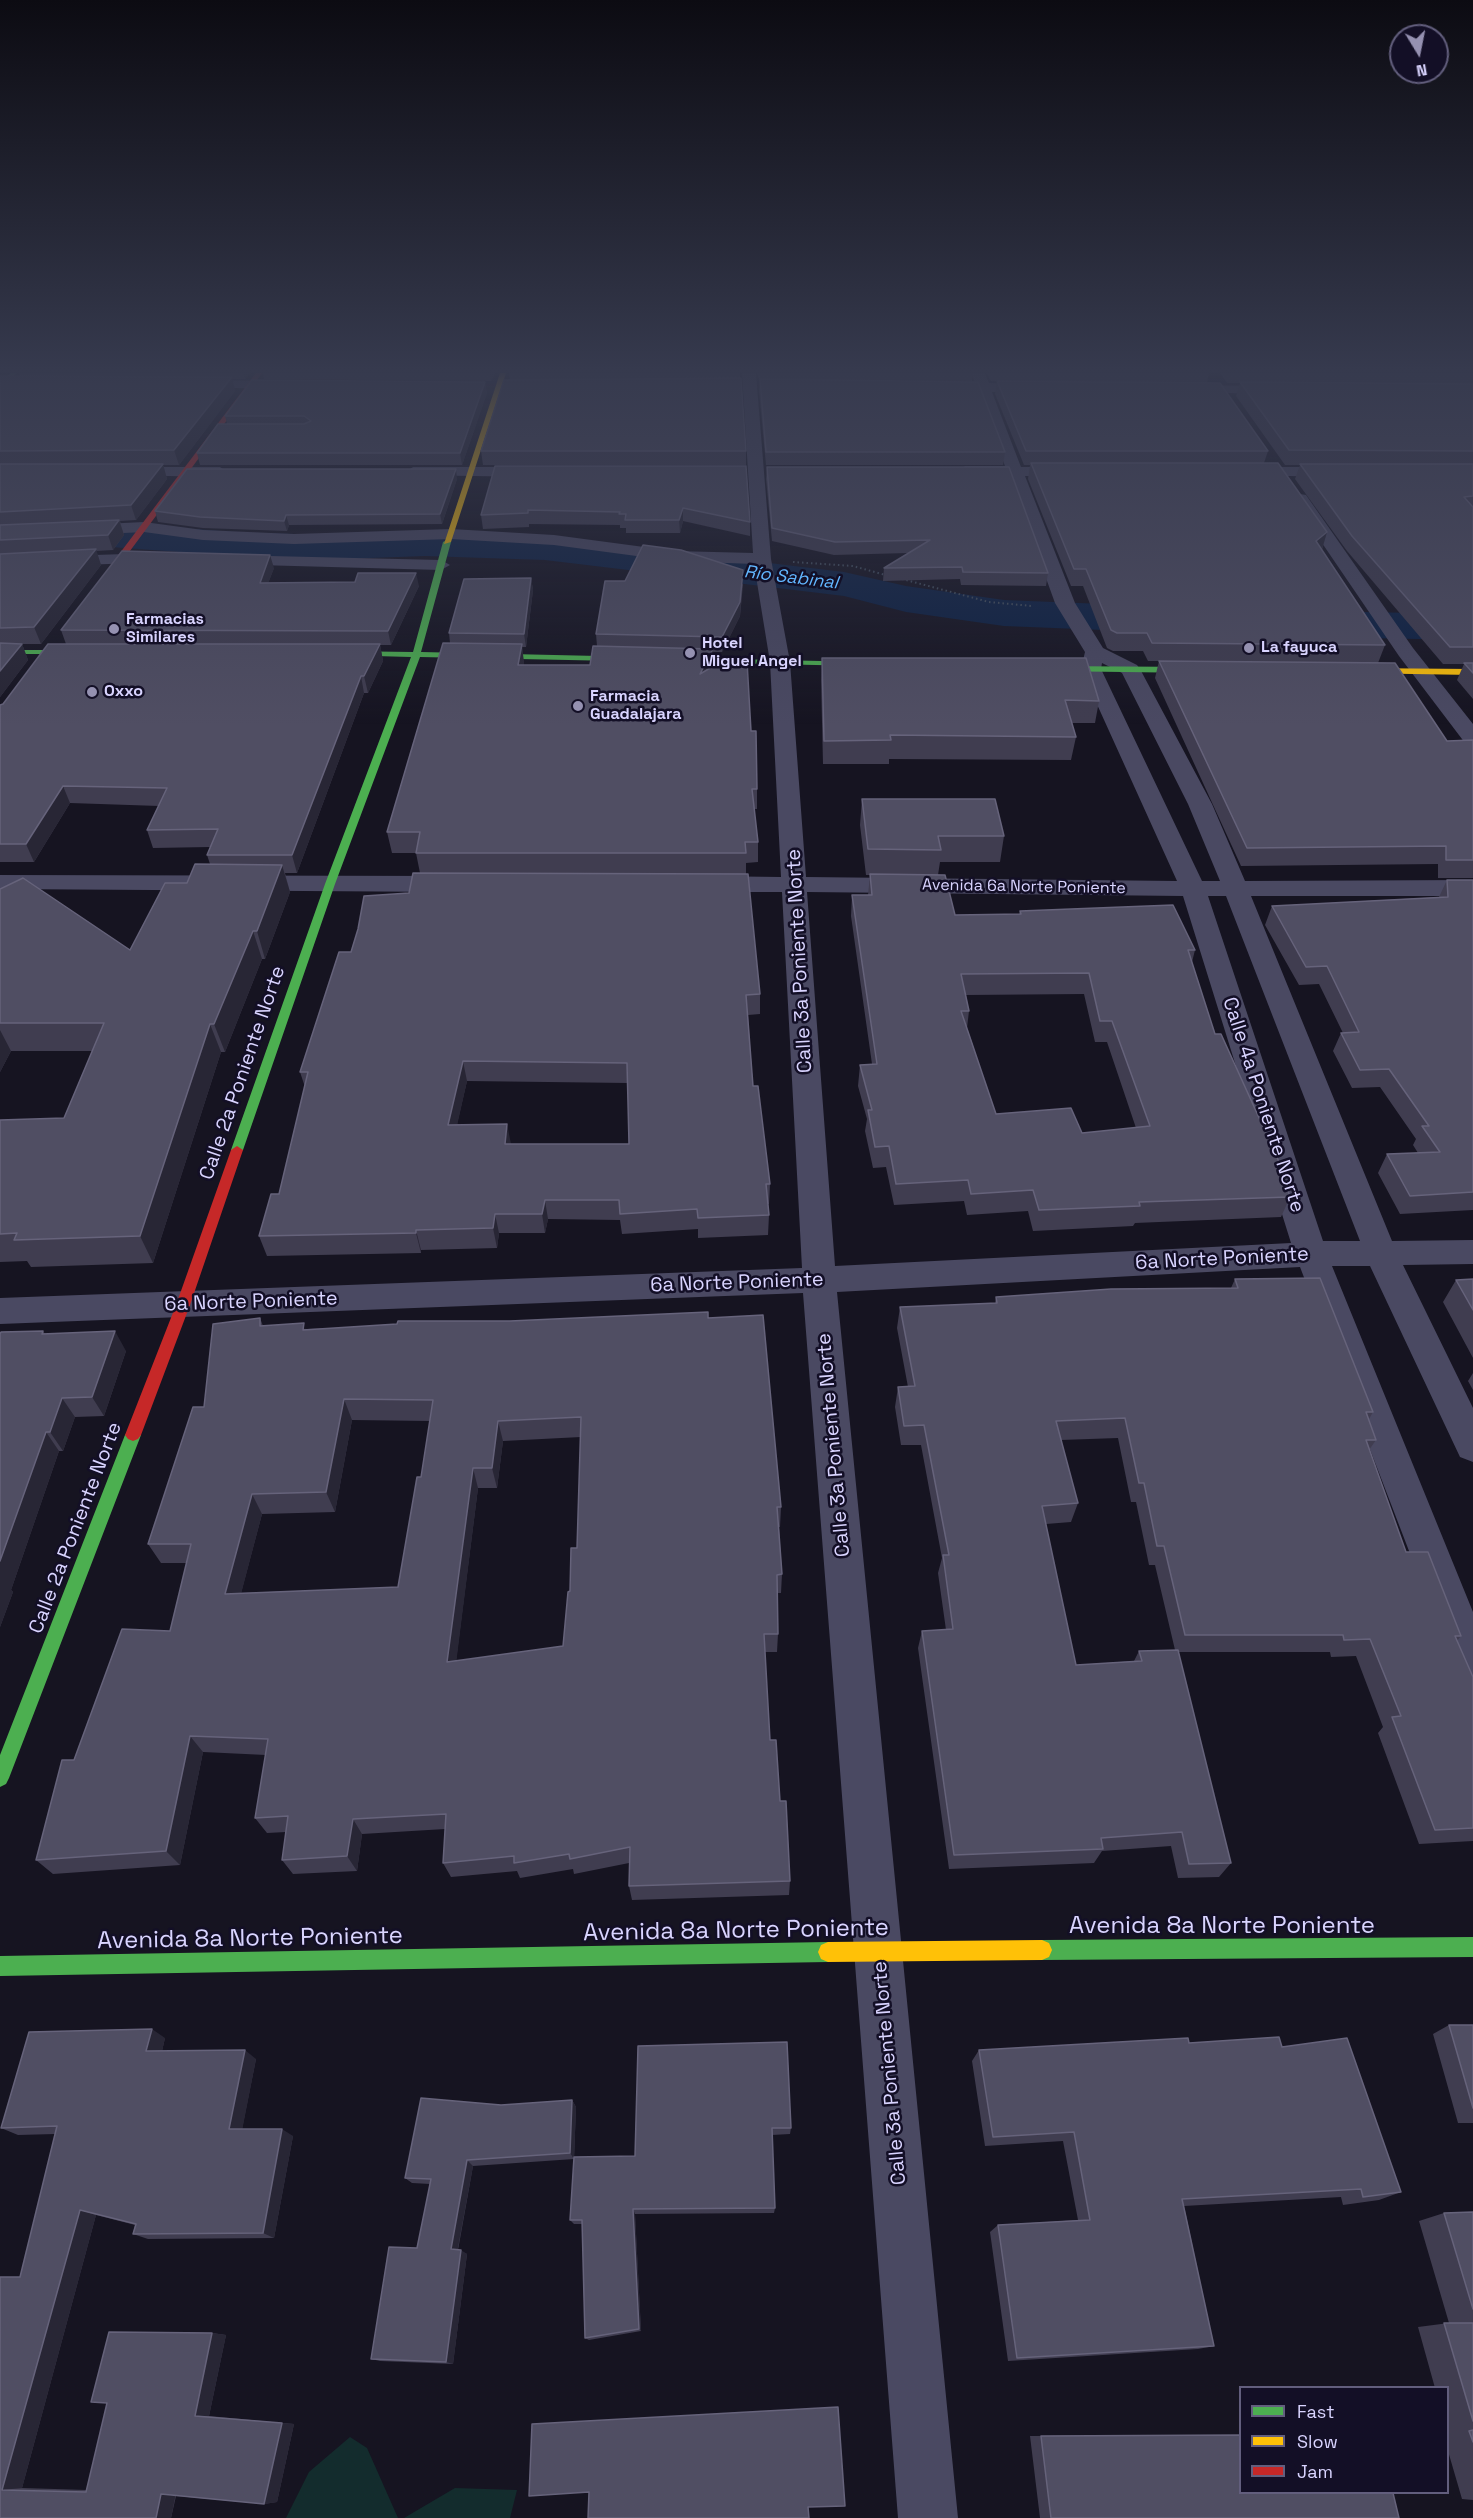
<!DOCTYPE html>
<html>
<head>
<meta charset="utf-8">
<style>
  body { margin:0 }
  #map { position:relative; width:1473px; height:2518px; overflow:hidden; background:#161421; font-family:"Space Grotesk",sans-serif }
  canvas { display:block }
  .legend { position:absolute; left:1239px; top:2386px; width:210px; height:108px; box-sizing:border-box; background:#130f26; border:2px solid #625e7d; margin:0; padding:8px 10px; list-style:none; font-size:18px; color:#d9d4ff }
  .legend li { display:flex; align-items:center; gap:12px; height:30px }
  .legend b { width:30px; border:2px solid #625e7d }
  .north { position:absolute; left:1389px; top:24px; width:60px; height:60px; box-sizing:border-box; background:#130f26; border:2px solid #625e7d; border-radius:50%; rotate:170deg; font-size:16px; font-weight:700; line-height:24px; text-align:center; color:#d9d4ff }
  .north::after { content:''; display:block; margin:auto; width:21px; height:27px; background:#9591b1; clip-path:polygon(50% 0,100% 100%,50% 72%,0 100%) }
</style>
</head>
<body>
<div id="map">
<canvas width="1473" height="2518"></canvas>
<ul class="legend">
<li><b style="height:8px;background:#4caf50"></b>Fast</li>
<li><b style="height:8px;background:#ffc107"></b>Slow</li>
<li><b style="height:8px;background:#c62828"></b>Jam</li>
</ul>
<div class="north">N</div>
</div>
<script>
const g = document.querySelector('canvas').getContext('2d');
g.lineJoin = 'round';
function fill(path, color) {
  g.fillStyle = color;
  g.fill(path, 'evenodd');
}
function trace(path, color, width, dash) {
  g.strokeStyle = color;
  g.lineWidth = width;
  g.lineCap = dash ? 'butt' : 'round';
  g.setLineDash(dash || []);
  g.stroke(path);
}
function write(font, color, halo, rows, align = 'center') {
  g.font = font + ' "Space Grotesk",sans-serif';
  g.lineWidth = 5;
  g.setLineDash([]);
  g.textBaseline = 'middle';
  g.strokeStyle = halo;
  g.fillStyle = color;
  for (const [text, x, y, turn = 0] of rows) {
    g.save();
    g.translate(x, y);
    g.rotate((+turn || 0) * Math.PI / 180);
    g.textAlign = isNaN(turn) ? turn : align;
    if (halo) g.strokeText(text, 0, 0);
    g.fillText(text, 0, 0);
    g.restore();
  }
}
fill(new Path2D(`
  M350,2437L367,2448L398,2518H286L309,2472Z
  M455,2488L517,2490L510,2518H404Z`), '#132c2d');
fill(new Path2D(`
  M97,522L249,533L343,535L425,532L545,536L844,572L906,586L1004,600L1253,610L1473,614V640L1253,636L1004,626L906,612L844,596L545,560L425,556L343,559L249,557L97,546L0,553V529Z`), '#0d2144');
trace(new Path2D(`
  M793,562L853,566L889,576
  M902,579L989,602L1032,606`), '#44505f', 2, [1.5, 3]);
fill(new Path2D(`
  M742,373H756L771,559L790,662L806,877L1177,881L1081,669L1085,652L1055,603L1009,476H965L957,471L965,466H1005L978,392L935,391L928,387L935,383H975L971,373H985L989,383L1042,384L1049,388L1042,392H992L1021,467H1075L1083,472L1075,477L1025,476L1075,603L1103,648L1137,665L1140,669L1212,804L1245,881L1473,880V896H1251L1392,1241L1473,1240V1264L1403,1265L1473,1408V1462L1460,1457L1370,1266H1332L1473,1612V1683L1458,1677L1452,1663L1300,1267L837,1292L958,2518H898L803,1293L0,1324V1298L802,1268L782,892H704L695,889L691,884L695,879L704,876L781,877L770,662L754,564L674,561L554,545L451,539L294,544L203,540L144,532L0,539V529L144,522L203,530L294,534L451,529L554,535L674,551L753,553ZM1102,663L1122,673L1188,804L1220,881H1202L1101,669ZM807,892L1183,896L1291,1243L835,1266ZM1208,896H1226L1360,1241H1323Z
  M188,380L289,381L296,385L289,389L183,387L181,384Z
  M1181,385L1282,386L1289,390L1282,394L1176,392L1174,389Z
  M122,467H220L228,472L220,477L116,475L114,472Z
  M413,467H538L546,472L538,477L407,475L405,472Z
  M1241,467H1342L1350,472L1342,477L1235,475L1233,472Z
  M1300,494L1306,495L1413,648L1473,724V745L1465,743L1399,656L1292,499Z
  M157,553L163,554L166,558L163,562L0,568V558Z
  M227,555L441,560L450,565L441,570L221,564L218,560L221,556Z
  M0,875L454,876L463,879L467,884L463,889L454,892L0,889Z`), '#4a4962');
fill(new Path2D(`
  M11,373H17L0,388V383Z
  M447,540L451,542L421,652L865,662L869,664L865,666L420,657L335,884L243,1150L237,1154L233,1153L231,1150L325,884L411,657L338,655L334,653L338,651L413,652L443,542Z
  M0,650H85L89,652L85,654H0Z
  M1043,666L1201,667L1205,670L1201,673L1046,671L1042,668Z
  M133,1429L138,1431L141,1435L9,1778L6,1784L0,1787V1755L125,1435L128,1431Z
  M1473,1937V1957L1042,1960L1035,1957L1032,1950L1035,1943L1042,1940Z
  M828,1942L835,1945L838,1952L835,1959L828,1962L0,1976V1956Z`), '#4caf50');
fill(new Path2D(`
  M500,373H506L451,542L444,544Z
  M1355,668L1473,669V675L1352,673V669Z
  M1042,1940L1049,1943L1052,1950L1049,1957L1042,1960L828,1962L821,1959L818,1952L821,1945L828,1942Z`), '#ffc107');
fill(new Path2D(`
  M256,373H262L101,590H95V586Z
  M237,1146L243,1150L190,1305L141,1435L138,1439L133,1441L128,1439L125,1435L176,1305L231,1150Z`), '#c62828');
fill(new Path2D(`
  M19,373H250L245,379H232L235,391L179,465H163L167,479L136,520L120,521L124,535L113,550L96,551L101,565L41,644H22L28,660L0,697V376H20Z
  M263,373H495L491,381L264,379Z
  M509,373H740V378L746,451V465H483L481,451L510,380Z
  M757,373H973L972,381L759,379Z
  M986,373H1210H1209L1207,383L991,381Z
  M1220,373H1473V699L1457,680L1464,664H1443L1347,551L1295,479L1300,465H1285L1236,396L1240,383H1227Z
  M760,379L1005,452L1003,465H766L759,391Z
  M997,381L1268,451L1264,463L1327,532L1322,550L1385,645L1378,663L1447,741L1473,740V878H1438V864L1241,866L1155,678L1159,661H1148L1143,651H1113L1107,648L1083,586H1071L1028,479L1030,465H1024L995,394Z
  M485,382L487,393L462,465H200L197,453L227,424L225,416Z
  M495,466L750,522V536L683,521L680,533H626V528H620V525L529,524V527L483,529L481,515Z
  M767,467L1048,573L1046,586L961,585L960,579L883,581L884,568L908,553L834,555L772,541L766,479Z
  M457,479L442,524L289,525L287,531L203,528L158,522L155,511Z
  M274,568L268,583L419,586L391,645H380L383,661L368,693H364L297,873H285L290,892L265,959H262L225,1052H221L153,1263L31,1267L27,1261L0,1262V1120L64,1118L92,1051H11L0,1072V889L130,950L187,883L210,864L207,855L210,847L153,848L147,830L159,806L70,803L34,862H0V705L3,704L66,644L61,630Z
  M531,578L533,590L526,647H522L524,665H590L597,646L596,634L743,584L740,616L722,652H713L714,666L751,731L757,789V809H754L758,842V862L746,863V874L760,994V1014L748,1015L753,1086L770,1184L769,1204H768L769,1215L768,1235L698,1238V1229L622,1234L620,1220L548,1219L545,1233H499L497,1248L421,1250V1253L267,1256L259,1236L279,1194L305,1087L300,1072L351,952L409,893L420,873L416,853H392L387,832L450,643L449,633ZM467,1081L628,1083L629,1144H511L457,1124Z
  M822,658L1099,701L1095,723H1072L1076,737L1071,760L889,759V764H823L821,680Z
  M862,799L1004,836L1000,862H940L938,875L955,915L1019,914L1020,911L1195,950L1192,962L1215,1034L1290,1197L1281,1217L1135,1223L1133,1226L1033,1231L1028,1211L967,1215L964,1201L894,1205L886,1167L873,1168L865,1131L867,1119L858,1086L860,1065L872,1064L851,916L852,895H868L870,875H866L860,825ZM1084,994L1095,1042H1107L1136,1128L1082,1133L996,1114L967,1028L969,1011L966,995Z
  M1447,880H1473V1210L1400,1214L1378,1173L1387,1154L1418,1153L1413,1145L1416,1139L1380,1087L1352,1088L1333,1051L1341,1033H1343L1319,984L1299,985L1265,925L1272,906L1439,897Z
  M1235,1279L1373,1412L1369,1419L1376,1440L1369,1450L1406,1552L1461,1636L1457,1641L1473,1677V1841L1419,1844L1378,1733L1383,1727L1356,1656L1331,1657L1330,1652H1178L1231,1863L1219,1877L1178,1878L1171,1846L1102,1851L1094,1863L949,1869L918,1648L922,1631L946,1630L938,1573L942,1558L921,1445H901L895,1407L898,1387H908L897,1328L900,1307L995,1303L996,1297L1231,1288ZM1118,1438L1131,1502H1136L1149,1565H1155L1175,1650L1139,1651L1134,1661L1076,1665L1046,1524L1071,1522L1078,1503L1061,1440Z
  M1473,1279V1358L1443,1302L1456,1280Z
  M260,1318L263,1326L307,1329L510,1321L708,1318L781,1507L780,1527H779L782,1574L781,1593H777L778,1634L777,1652H765L770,1740L780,1801L790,1881L789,1895L632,1900L629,1886V1863L574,1874L573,1869L520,1878L517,1871L451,1877L443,1863L445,1829L362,1834L357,1871L293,1874L282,1860L286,1832L267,1833L255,1818L266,1755L203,1752L180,1865L53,1874L36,1860L74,1760L170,1631L187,1563H161L148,1544L204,1407ZM352,1420L430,1421L421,1477L398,1587L241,1593L262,1514L335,1512ZM581,1437L577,1548L570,1591L563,1646L456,1661L478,1488H497L503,1441Z
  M43,1331L45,1334L126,1351L104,1416L75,1417L63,1451H59L11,1590L13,1592L0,1627V1334Z
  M1473,1373V1390L1468,1381Z
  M1449,2025H1473V2123H1458L1433,2034Z
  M165,2038L162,2051L256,2059L242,2129L293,2136L274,2238L148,2239L133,2234L135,2225L96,2215L22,2488L87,2490L212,2333L226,2335L209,2416L294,2424L277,2502L264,2504L176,2496L171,2518H0L55,2134L18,2135L1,2128Z
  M1189,2043L1282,2047L1401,2192L1379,2200L1343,2205L1341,2197L1184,2206L1214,2346L1198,2349L1008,2361L990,2232L998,2225L1078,2220L1063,2141L985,2146L972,2061L979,2050Z
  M638,2046L791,2128L790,2134L772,2135L775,2208L774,2213L635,2214L641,2331L589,2340L585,2338L582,2224H574L570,2220L635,2156Z
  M572,2100L576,2107L574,2159L473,2166L458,2250L467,2254L453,2364L380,2361L371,2359L417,2248L430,2184L412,2183L405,2178L501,2105Z
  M1473,2212V2500L1462,2499L1448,2451V2388H1435L1418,2327L1449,2323L1419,2221L1444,2213Z
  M1240,2435L1399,2518H1040L1030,2436Z`), '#403d50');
fill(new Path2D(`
  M243,373H250L245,379Z
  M490,373H495L491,381Z
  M232,377L235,391L179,465L174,450Z
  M485,382L487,393L462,465L460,453Z
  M163,464L167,479L136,520L131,505Z
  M456,469L457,479L442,524L440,514Z
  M683,508V521L680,533L679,520Z
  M286,515L289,525L287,531L284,521Z
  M119,520L124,535L113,550L108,535Z
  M1327,532L1322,549L1311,558L1316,541Z
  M96,549L101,565L41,644L34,627Z
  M270,555L274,568L263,597L260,583Z
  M743,570L740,616L722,652V637Z
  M416,573L419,586L391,645L388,631Z
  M531,578L533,590L526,647L524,634Z
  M22,644L28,660L0,697V671Z
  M380,644L383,661L368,693L364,676Z
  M522,644L524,664L521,684L518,665Z
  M713,649L714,668L700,674Z
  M361,676L364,693L297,873L292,855Z
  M63,786L70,803L34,862L26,844Z
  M282,865L290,892L265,959L257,931Z
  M253,931L262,959L225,1052L214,1024Z
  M210,1024L221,1052L153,1263L140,1236Z
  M0,1030L11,1051L0,1072Z
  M463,1061L467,1081L453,1144L448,1125Z
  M507,1124L511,1144H505Z
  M545,1200L548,1219L545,1233L542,1214Z
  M495,1214L499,1233L497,1248L493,1228Z
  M416,1230L421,1250V1253L416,1233Z
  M115,1331L126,1351L104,1416L92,1397Z
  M62,1398L75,1417L63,1451L50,1432Z
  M344,1399L352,1420L335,1512L326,1492Z
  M498,1421L503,1441L497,1488L492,1468Z
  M46,1432L59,1451L11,1590L13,1592L0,1627V1561Z
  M473,1468L478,1488L454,1680L447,1662Z
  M252,1494L262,1514L236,1613L225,1594Z
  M190,1736L203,1752L180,1865L166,1851Z
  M353,1819L362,1834L357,1871L347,1856Z
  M152,2029L165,2038L160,2060L146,2051Z
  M245,2050L256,2059L241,2136L229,2129Z
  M572,2100L576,2107L574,2159L570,2153Z
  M282,2129L293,2136L274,2238L263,2233Z
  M467,2160L473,2166L457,2253L451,2249Z
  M633,2209L635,2214L641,2331L639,2329Z
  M80,2210L96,2215L22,2488L2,2490Z
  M461,2250L467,2254L453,2364L446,2362Z
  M212,2333L226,2335L209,2416H195Z
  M282,2423L294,2424L277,2502L264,2504Z
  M176,2493L171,2518H156L161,2494Z`), '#282635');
const building = new Path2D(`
  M0,376H3L232,377L174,450L0,451Z
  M741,378L746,451H481L504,380Z
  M760,379L978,382L1005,452H766Z
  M252,380L485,382L460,453H197L218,424H304L311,421L304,416H225Z
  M997,381L1220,383L1268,451H1026Z
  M1240,382L1473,384V451L1289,450Z
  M1031,463H1278L1327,532L1316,541L1385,645L1152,643L1147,633H1117L1111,630L1086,569H1074Z
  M0,464H163L131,505L0,512Z
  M1300,464H1473V496L1464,497L1473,507V647H1450L1352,536Z
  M495,466H746L750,522L683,508L679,520H625L626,514H619L620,512L528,510V513L481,515Z
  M767,467H1009L1048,573L963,572L962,567L884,568L930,540L835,542L772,528Z
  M187,469H456L440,514L286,515L284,521L200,517L155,511Z
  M119,520L108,535L0,540V525Z
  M643,545L681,550L743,570L740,602L722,637L596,634L605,581H625Z
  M96,549L34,627L0,628V554Z
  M122,551L270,555L260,583L355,582L358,573H416L388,631L61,630Z
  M531,578L524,634L449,633L464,579Z
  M0,643L22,644L0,671Z
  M443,643L522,644L518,665H590L593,646L713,649L700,674L722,661H747L751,731H756L757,789H752L758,842H745L746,853H416L420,832H387Z
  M48,644H380L364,676H361L292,855H207L218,829L147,830L167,788L63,786L26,844H0V705L3,704Z
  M822,658H1086L1099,701L1065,700L1076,737L890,735L891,740L824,741Z
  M1159,661L1395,663L1447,741L1473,740V860H1446V846L1247,848Z
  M1464,663H1473V673Z
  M862,799H995L1004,836H938L941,850L868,849Z
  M195,864L282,865L257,931H253L214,1024H210L140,1236L14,1240L17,1233L0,1234V1120L64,1118L104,1023H0V889L23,878L130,950L165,883H187Z
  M413,873L748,874L760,994L746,995L753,1086H758L770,1184H766L769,1215L698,1218L697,1209L620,1214L619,1200H545L542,1214H495L493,1228L416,1230V1233L259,1236L271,1194H279L308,1072H300L339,952H351L358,929L364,896L409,893ZM463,1061L627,1063L629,1144H505L507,1124L448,1125Z
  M870,874L945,875L955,915L1021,914L1020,911L1173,905L1195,950H1188L1215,1034H1221L1280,1164L1290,1197L1139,1202L1140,1206L1039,1210L1033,1190L971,1194L968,1180L896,1184L889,1146L875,1147L868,1110H872L860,1065L877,1064L852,895H872ZM1089,973L1100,1021H1112L1150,1126L1082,1133L1071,1108L996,1114L961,1011H969L961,974Z
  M1447,880H1473V1192L1410,1196L1387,1154L1440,1152L1422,1126H1429L1389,1069L1360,1070L1341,1033L1359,1032L1327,966L1306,967L1272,906L1448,897Z
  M1320,1278L1373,1412H1366L1376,1440H1366L1406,1552H1428L1461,1636H1455L1473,1677V1828L1435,1830L1392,1717L1401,1716L1370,1639L1344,1640L1343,1635H1185L1164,1546H1157L1144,1483H1139L1125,1418L1056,1421L1078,1503L1042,1506L1076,1665L1142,1661L1139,1651L1178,1650L1231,1863L1189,1864L1182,1832L1101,1838L1103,1849L954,1855L922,1631L953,1629L943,1555H949L924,1425L904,1426L898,1387L915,1386L900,1307L997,1303L996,1297L1111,1289L1238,1288L1235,1279Z
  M1473,1279V1310L1456,1280Z
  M708,1312V1318L763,1315L781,1507H777L782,1574L777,1575L778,1634H764L770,1740H776L780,1801H786L790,1881L629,1886L630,1847L570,1859L569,1854L514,1863V1856L443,1863L446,1814L353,1819L347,1856L282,1860L288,1816L255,1818L268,1739L190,1736L166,1851L36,1860L62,1760H74L122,1629L170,1631L191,1544H148L193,1407H204L213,1324L260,1318V1326L304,1323L303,1330L397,1324L398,1321H510ZM344,1399L433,1400L421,1477H417L398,1587L225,1594L252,1494L326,1492ZM581,1417L577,1548H571L570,1591L568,1592L563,1646L447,1662L473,1468H492L498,1421Z
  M43,1331L42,1334L115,1331L92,1397L62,1398L50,1432H46L0,1561V1334L1,1332Z
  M1449,2025H1473V2108Z
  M152,2029L146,2051L245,2050L229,2129H282L263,2233L133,2234L136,2224L80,2210L2,2490L86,2492L107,2403L91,2402L109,2332L212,2333L195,2416L282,2423L264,2504L161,2494L156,2518H0V2277H20L57,2126L1,2128L29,2032Z
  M1279,2037L1282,2047L1347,2038L1401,2192L1363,2197L1361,2189L1182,2199L1214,2346L1017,2358L998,2225L1090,2220L1074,2132L993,2137L979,2050L1188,2038L1189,2043Z
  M787,2042L791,2128H772L775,2208L633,2209L639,2329L585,2338L582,2220H570L574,2157L635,2156L638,2046Z
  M421,2098L501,2105L572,2100L570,2153L467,2160L451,2249L461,2250L446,2362L371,2359L389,2247L417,2248L431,2179L405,2178Z
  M1473,2212V2309L1444,2213Z
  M1444,2323H1473V2421Z
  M838,2407L845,2506L808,2507L809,2518H588L589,2492L529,2496L532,2424Z
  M1473,2430V2442L1469,2431Z
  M1240,2435V2493H1393L1399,2518H1051L1041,2436Z`);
fill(building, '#504e63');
trace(building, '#66637b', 1.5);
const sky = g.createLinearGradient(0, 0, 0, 725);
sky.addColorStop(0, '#0c0b12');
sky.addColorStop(0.51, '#363a4e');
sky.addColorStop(1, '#363a4e00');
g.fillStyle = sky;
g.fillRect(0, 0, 1473, 725);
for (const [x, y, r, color] of [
  [114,629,6,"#9591b1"],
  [1249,648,6,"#9591b1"],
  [690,653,6,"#9591b1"],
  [92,692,6,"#9591b1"],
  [578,706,6,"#9591b1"]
]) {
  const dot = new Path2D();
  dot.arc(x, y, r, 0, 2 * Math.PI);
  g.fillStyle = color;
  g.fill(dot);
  trace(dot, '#130f26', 2);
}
write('bold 16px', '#d9d4ff', '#130f26', [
  ["Farmacias",126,620],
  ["Similares",126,638],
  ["Hotel",702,644],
  ["Miguel Angel",702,662],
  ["La fayuca",1261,648],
  ["Oxxo",104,692],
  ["Farmacia",590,697],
  ["Guadalajara",590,715]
], 'left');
write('16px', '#d9d4ff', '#130f26', [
  ["Avenida 6a Norte Poniente",1024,887,1]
]);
write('italic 18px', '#62b6ff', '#130f26', [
  ["Río Sabinal",791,578,7]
]);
write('20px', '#d9d4ff', '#130f26', [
  ["Calle 3a Poniente Norte",800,961,-93],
  ["Calle 2a Poniente Norte",243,1073,-71],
  ["Calle 4a Poniente Norte",1263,1105,72],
  ["6a Norte Poniente",1222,1259,-3],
  ["6a Norte Poniente",737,1283,-2],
  ["6a Norte Poniente",251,1302,-2],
  ["Calle 3a Poniente Norte",834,1445,-95],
  ["Calle 2a Poniente Norte",76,1528,-69],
  ["Calle 3a Poniente Norte",890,2073,-95]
]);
write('24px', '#d9d4ff', '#130f26', [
  ["Avenida 8a Norte Poniente",1222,1926],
  ["Avenida 8a Norte Poniente",736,1931,-1],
  ["Avenida 8a Norte Poniente",250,1939,-1]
]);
</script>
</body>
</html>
